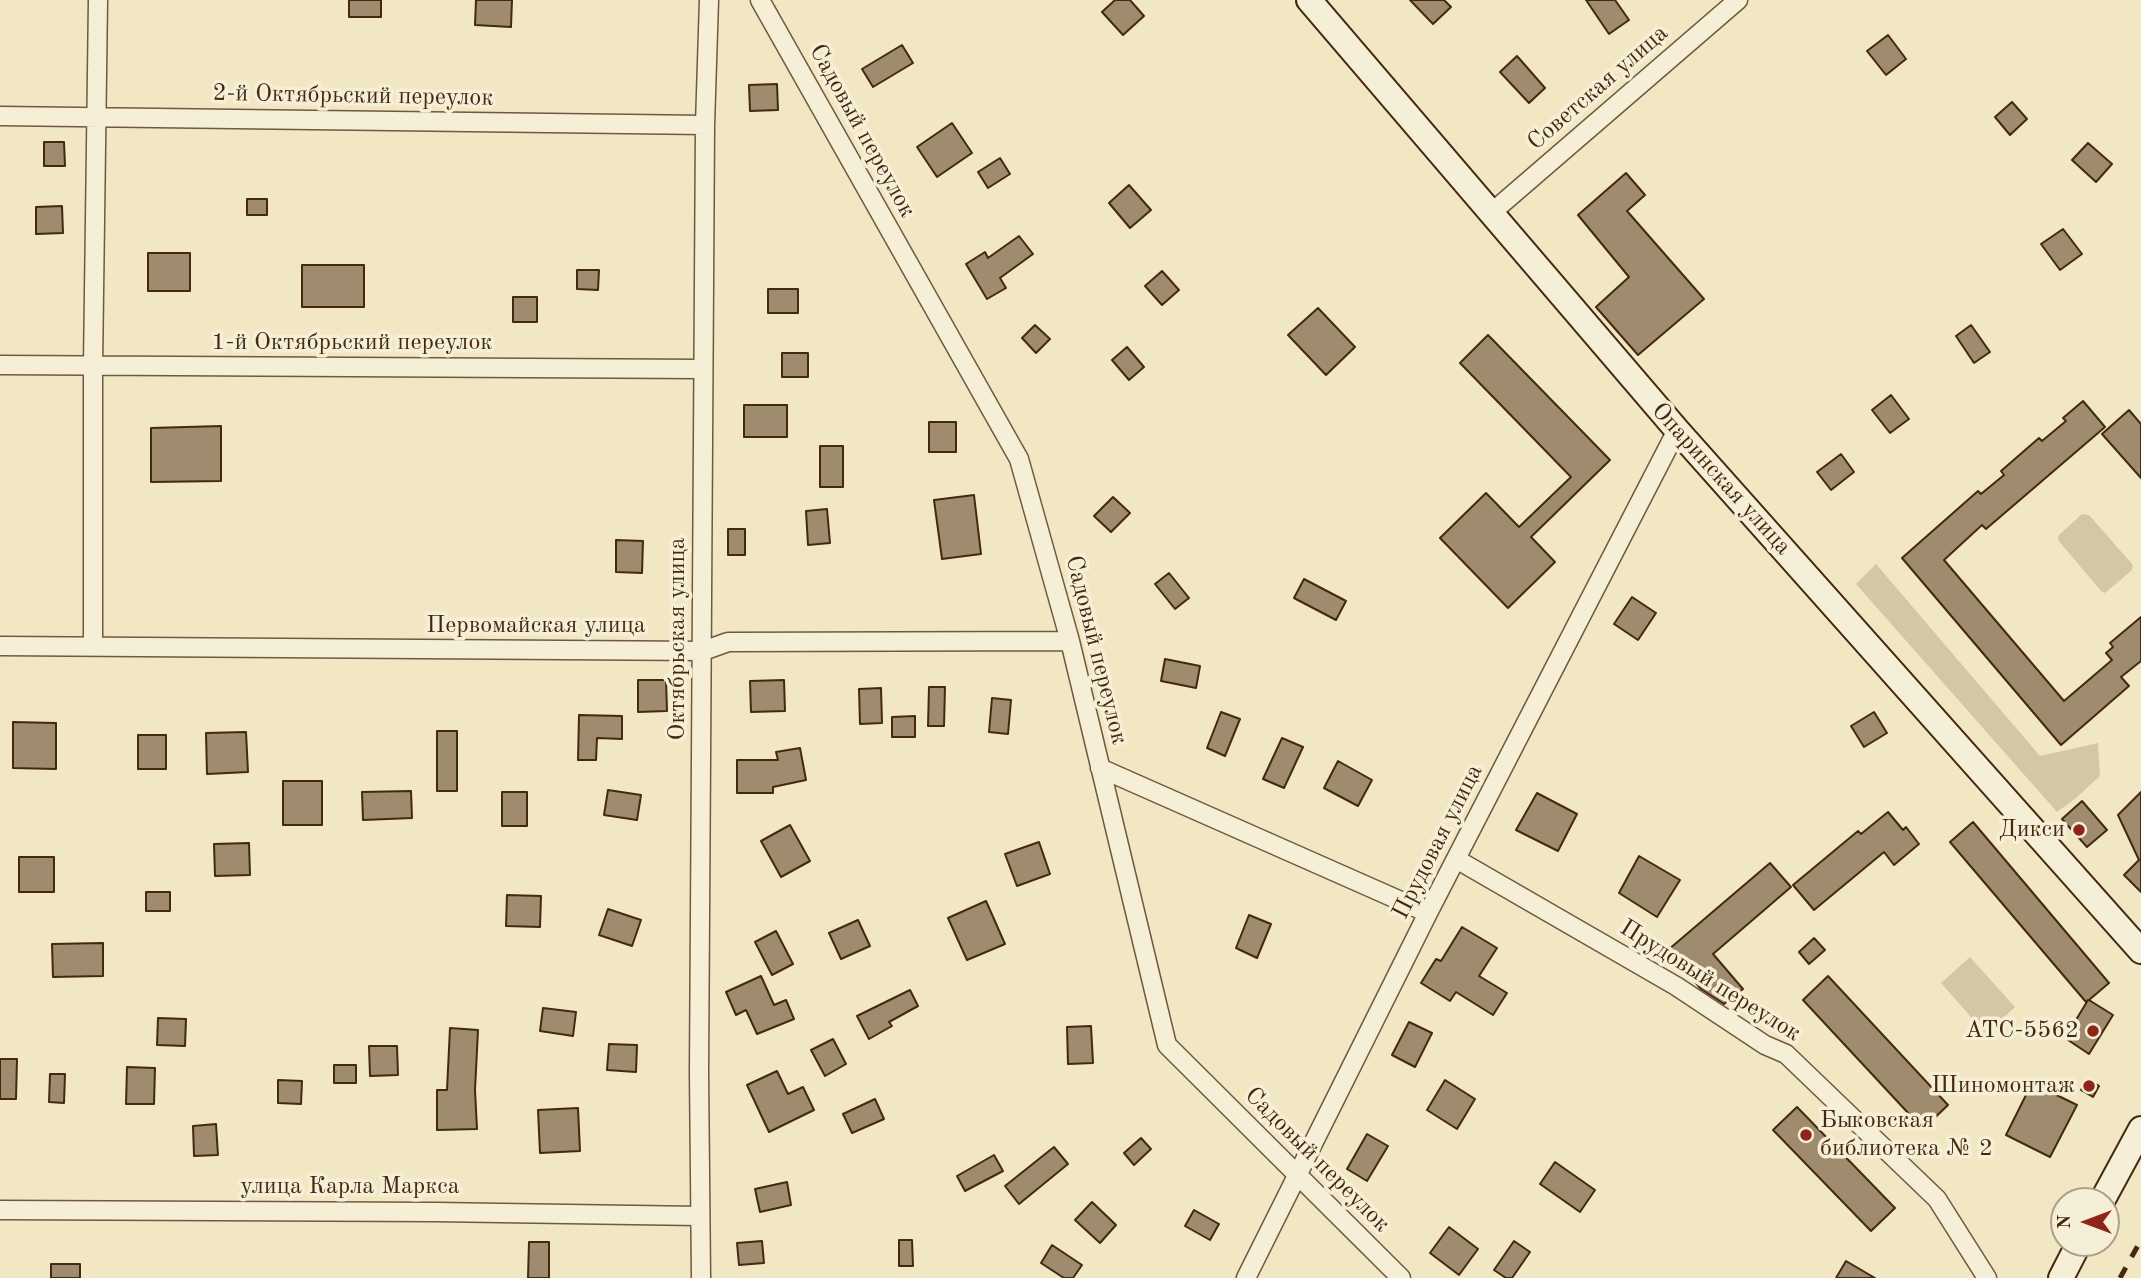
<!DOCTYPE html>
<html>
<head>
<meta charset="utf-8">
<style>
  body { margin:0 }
  #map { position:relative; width:2141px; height:1278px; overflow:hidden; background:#f1e7c3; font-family:"Old Standard TT",serif }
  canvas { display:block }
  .north { position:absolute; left:2050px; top:1187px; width:70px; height:70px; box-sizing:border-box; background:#f6efd8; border:2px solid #b09f88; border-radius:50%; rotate:270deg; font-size:19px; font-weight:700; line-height:28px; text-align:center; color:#462811 }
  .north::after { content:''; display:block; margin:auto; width:24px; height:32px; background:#8f2418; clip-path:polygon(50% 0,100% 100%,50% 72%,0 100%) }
</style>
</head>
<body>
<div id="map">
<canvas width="2141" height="1278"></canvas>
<div class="north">N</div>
</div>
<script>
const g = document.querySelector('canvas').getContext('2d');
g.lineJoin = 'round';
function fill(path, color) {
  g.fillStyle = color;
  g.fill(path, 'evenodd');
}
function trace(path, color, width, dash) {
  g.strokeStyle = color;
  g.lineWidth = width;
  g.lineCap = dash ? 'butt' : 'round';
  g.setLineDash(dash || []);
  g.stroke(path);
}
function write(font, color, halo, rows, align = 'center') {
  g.font = font + ' "Old Standard TT",serif';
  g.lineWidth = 7;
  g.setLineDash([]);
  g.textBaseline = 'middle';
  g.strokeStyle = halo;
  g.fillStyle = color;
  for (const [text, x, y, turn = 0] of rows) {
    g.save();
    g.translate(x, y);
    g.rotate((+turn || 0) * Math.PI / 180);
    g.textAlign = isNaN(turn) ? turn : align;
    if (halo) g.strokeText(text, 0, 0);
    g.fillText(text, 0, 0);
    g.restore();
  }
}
fill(new Path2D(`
  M2082,514L2089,515L2133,565L2132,570L2105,593L2101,591L2058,540L2059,535Z
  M1876,564L2040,756L2098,743L2100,776L2076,798L2057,812L1856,584Z
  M1970,957L2015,1007L1986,1034L1941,983Z`), '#d4c7a5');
const building = new Path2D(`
  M349,0H381V17H349Z
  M476,0H512L511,27L475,25Z
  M1115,0H1130L1144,16L1123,35L1102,12Z
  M1410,0H1444L1451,7L1433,24Z
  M1586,0H1615L1629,20L1609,34Z
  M1888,35L1906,59L1886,75L1867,51Z
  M902,45L913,63L873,87L862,69Z
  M1517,56L1545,88L1529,103L1500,72Z
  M777,84L778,110L750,111L749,85Z
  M2012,102L2027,119L2010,135L1995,117Z
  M952,123L972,153L937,177L917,147Z
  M44,142H64L65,166H44Z
  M2088,143L2112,164L2096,182L2072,160Z
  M1000,158L1010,174L988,188L978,172Z
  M1626,173L1645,195L1627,211L1704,299L1638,355L1596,307L1629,277L1578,215Z
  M1129,185L1151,210L1130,228L1109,203Z
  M247,199H267V215H247Z
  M62,206L63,233L36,234V207Z
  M2063,229L2082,254L2060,270L2041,244Z
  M1019,236L1033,254L1000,278L1006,288L987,299L966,264L985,252L988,258Z
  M148,253H190V291H148Z
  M302,265H364V307H302Z
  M577,270H599L598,290L577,289Z
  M1162,271L1179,290L1162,305L1145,286Z
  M768,289H798V313H768Z
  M513,297H537V322H513Z
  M1318,308L1355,347L1326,375L1288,335Z
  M1035,325L1050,339L1036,353L1022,338Z
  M1971,325L1990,352L1974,363L1956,336Z
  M1488,335L1610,460L1531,537L1555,562L1508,608L1440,538L1486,493L1519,527L1571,477L1460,363Z
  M1127,347L1144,367L1129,380L1112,360Z
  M782,353H808V377H782Z
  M1891,395L1909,419L1890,433L1872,410Z
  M2083,401L2105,427L1986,529L1982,525L1944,560L2064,701L2112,660L2106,653L2113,647L2110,643L2141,617V661L2121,677L2129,686L2061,745L1902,558L1978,491L1981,494L2004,475L2001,471L2039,438L2042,441L2066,421L2063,418Z
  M744,405H787V437H744Z
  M2129,410L2141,424V478L2102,434Z
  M929,422H956V452H929Z
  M221,426V481L151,482V428Z
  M820,446H843V487H820Z
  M1841,454L1854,472L1831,490L1817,472Z
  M974,495L981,554L942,559L934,500Z
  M1113,497L1130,513L1111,532L1094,516Z
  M827,509L830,543L808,545L806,511Z
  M728,529H745V555H728Z
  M616,540L643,541L642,573L616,572Z
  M1169,573L1189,598L1175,609L1155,584Z
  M1304,579L1346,601L1336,620L1294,598Z
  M1632,597L1656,613L1638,640L1614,624Z
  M1165,659L1200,666L1196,688L1161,681Z
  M638,680H666L667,711L638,712Z
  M784,680L785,711L751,712L750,681Z
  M929,687H945L944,726H928Z
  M881,688L882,723L860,724L859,689Z
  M992,698L1011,700L1008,734L989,732Z
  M1221,712L1240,719L1225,756L1207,748Z
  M1874,712L1887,733L1864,747L1851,726Z
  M579,715L622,716V739L597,738L596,760H578Z
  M915,716V737H892V717Z
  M13,722L56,723V769L13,768Z
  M437,731H457V791H437Z
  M246,732L248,772L207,774L206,733Z
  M138,735H166V769H138Z
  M1282,738L1303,747L1284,788L1263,779Z
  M800,748L806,780L773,787V793H737V760H778L776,752Z
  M1338,761L1372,780L1358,806L1324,788Z
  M283,781H322V825H283Z
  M608,790L641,795L637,820L604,815Z
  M411,791L412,818L363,820L362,792Z
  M502,792H527V826H502Z
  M2141,792V892L2124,875L2139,860L2118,815Z
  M1537,793L1577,814L1558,851L1516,830Z
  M2082,801L2107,830L2087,847L2062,819Z
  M1888,812L1903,830L1906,827L1919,844L1894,865L1884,852L1814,910L1793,885L1858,831L1861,834Z
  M1973,822L2109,983L2089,1000L2113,1015L2089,1054L2065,1038L2088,1000L2086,1002L1950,842Z
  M790,825L810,861L781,877L761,841Z
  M1039,842L1050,874L1017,886L1005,854Z
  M249,843L250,875L215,876L214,844Z
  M1639,856L1680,880L1657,917L1619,893Z
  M19,857H54V892H19Z
  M1770,863L1791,887L1713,954L1743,989L1724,1004L1701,989L1668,950Z
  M146,892H170V911H146Z
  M507,895L541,896L540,927L506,926Z
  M986,901L1005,944L967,960L948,918Z
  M608,909L641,920L632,946L599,935Z
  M1249,915L1271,924L1257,958L1236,948Z
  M858,920L870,946L841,959L829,933Z
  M1462,927L1497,948L1479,976L1507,993L1493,1015L1456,992L1450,1001L1421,983L1436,959L1441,961Z
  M776,931L793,964L772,975L755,942Z
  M1814,938L1825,950L1809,964L1799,952Z
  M103,943V976L53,977L52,944Z
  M761,976L774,1005L786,1000L794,1019L757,1034L746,1010L736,1015L726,992Z
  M1828,976L1948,1105L1923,1129L1803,1000Z
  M910,990L918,1006L889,1022L892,1026L869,1039L857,1016Z
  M543,1008L576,1012L573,1036L540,1031Z
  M158,1018L186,1019L185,1046L157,1045Z
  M1409,1022L1432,1033L1415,1067L1392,1055Z
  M1091,1026L1093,1063L1068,1064L1067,1027Z
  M450,1028L478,1030L475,1090L477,1129L437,1130V1090H447Z
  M833,1039L846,1064L825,1076L811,1050Z
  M609,1044L637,1045L636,1072L607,1070Z
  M369,1046H397L398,1075L370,1076Z
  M0,1059H17L16,1099H0Z
  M334,1065H356V1083H334Z
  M127,1067L155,1068L154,1104H126Z
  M777,1071L788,1094L803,1087L814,1110L769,1132L747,1085Z
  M50,1074H65L64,1103L49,1102Z
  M2088,1079L2099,1086L2093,1097L2081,1090Z
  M278,1080L302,1081L301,1104L278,1103Z
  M1445,1080L1475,1099L1457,1129L1427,1110Z
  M2032,1083L2077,1105L2050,1157L2006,1135Z
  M875,1099L884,1119L852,1133L843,1114Z
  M1797,1107L1895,1208L1871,1231L1773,1130Z
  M578,1108L580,1151L540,1153L538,1110Z
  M216,1124L218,1155L194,1156L193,1126Z
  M1367,1134L1388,1146L1367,1181L1347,1169Z
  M1141,1138L1151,1149L1134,1165L1124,1153Z
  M1054,1147L1068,1164L1019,1204L1005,1186Z
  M994,1155L1003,1171L965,1191L957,1176Z
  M1555,1162L1595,1190L1580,1212L1540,1184Z
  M787,1182L791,1205L760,1212L755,1189Z
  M1092,1202L1116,1225L1100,1243L1075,1220Z
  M1194,1210L1219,1224L1210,1240L1185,1226Z
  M1449,1227L1478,1249L1459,1275L1430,1253Z
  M899,1240H912L913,1266H899Z
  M762,1241L764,1263L739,1265L737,1243Z
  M1514,1241L1530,1252L1512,1278H1506L1494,1270Z
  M529,1242H549V1278H528Z
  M1052,1245L1082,1265L1073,1278H1064L1041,1263Z
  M1846,1261L1875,1278H1836Z
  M51,1264H80V1278H51Z`);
fill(building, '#9f8b6e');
trace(building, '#462811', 2);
const street = new Path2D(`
  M760,0L1019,459L1070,641L1167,1045L1401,1278
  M0,116L705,125
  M1490,214L1738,0
  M0,365L703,369
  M0,646L703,651L728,642L1070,641
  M93,646V366L98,0
  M1100,768L1428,913
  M1456,859L1676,986L1765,1045L1786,1054L1937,1199L1987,1278
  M0,1210L435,1212L699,1216
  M701,1278L699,1071L705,125L709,0
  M1246,1278L1428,913L1677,430`);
const secondary = new Path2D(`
  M1309,0L1677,430L2141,951
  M2102,1201L2141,1129
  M2061,1278L2079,1243`);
trace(street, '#71583e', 21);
trace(secondary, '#462811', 28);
trace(street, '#f6efd8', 18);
trace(secondary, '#f6efd8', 24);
trace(new Path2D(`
  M2120,1278L2141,1240`), '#462811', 5, [12, 12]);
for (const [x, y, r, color] of [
  [2079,830,7,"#8f2418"],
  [2093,1031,7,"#8f2418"],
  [2089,1086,7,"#8f2418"],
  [1806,1135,7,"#8f2418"]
]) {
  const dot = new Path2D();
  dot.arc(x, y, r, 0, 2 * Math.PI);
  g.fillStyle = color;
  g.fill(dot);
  trace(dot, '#f6efd8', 2.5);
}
write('24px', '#462811', '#f6efd8', [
  ["Советская улица",1598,88,-41],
  ["2-й Октябрьский переулок",353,96,1],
  ["Садовый переулок",862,131,61],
  ["1-й Октябрьский переулок",352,343],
  ["Опаринская улица",1721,479,48],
  ["Первомайская улица",536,626],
  ["Октябрьская улица",678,639,-90],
  ["Садовый переулок",1096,650,76],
  ["Прудовая улица",1438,842,-63],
  ["Прудовый переулок",1710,981,32],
  ["Садовый переулок",1317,1160,45],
  ["улица Карла Маркса",350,1187]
]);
write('24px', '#462811', '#f6efd8', [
  ["Дикси",2065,830],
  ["АТС-5562",2079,1031],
  ["Шиномонтаж",2075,1086],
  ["Быковская",1820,1121,"left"],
  ["библиотека № 2",1820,1149,"left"]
], 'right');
</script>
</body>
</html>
